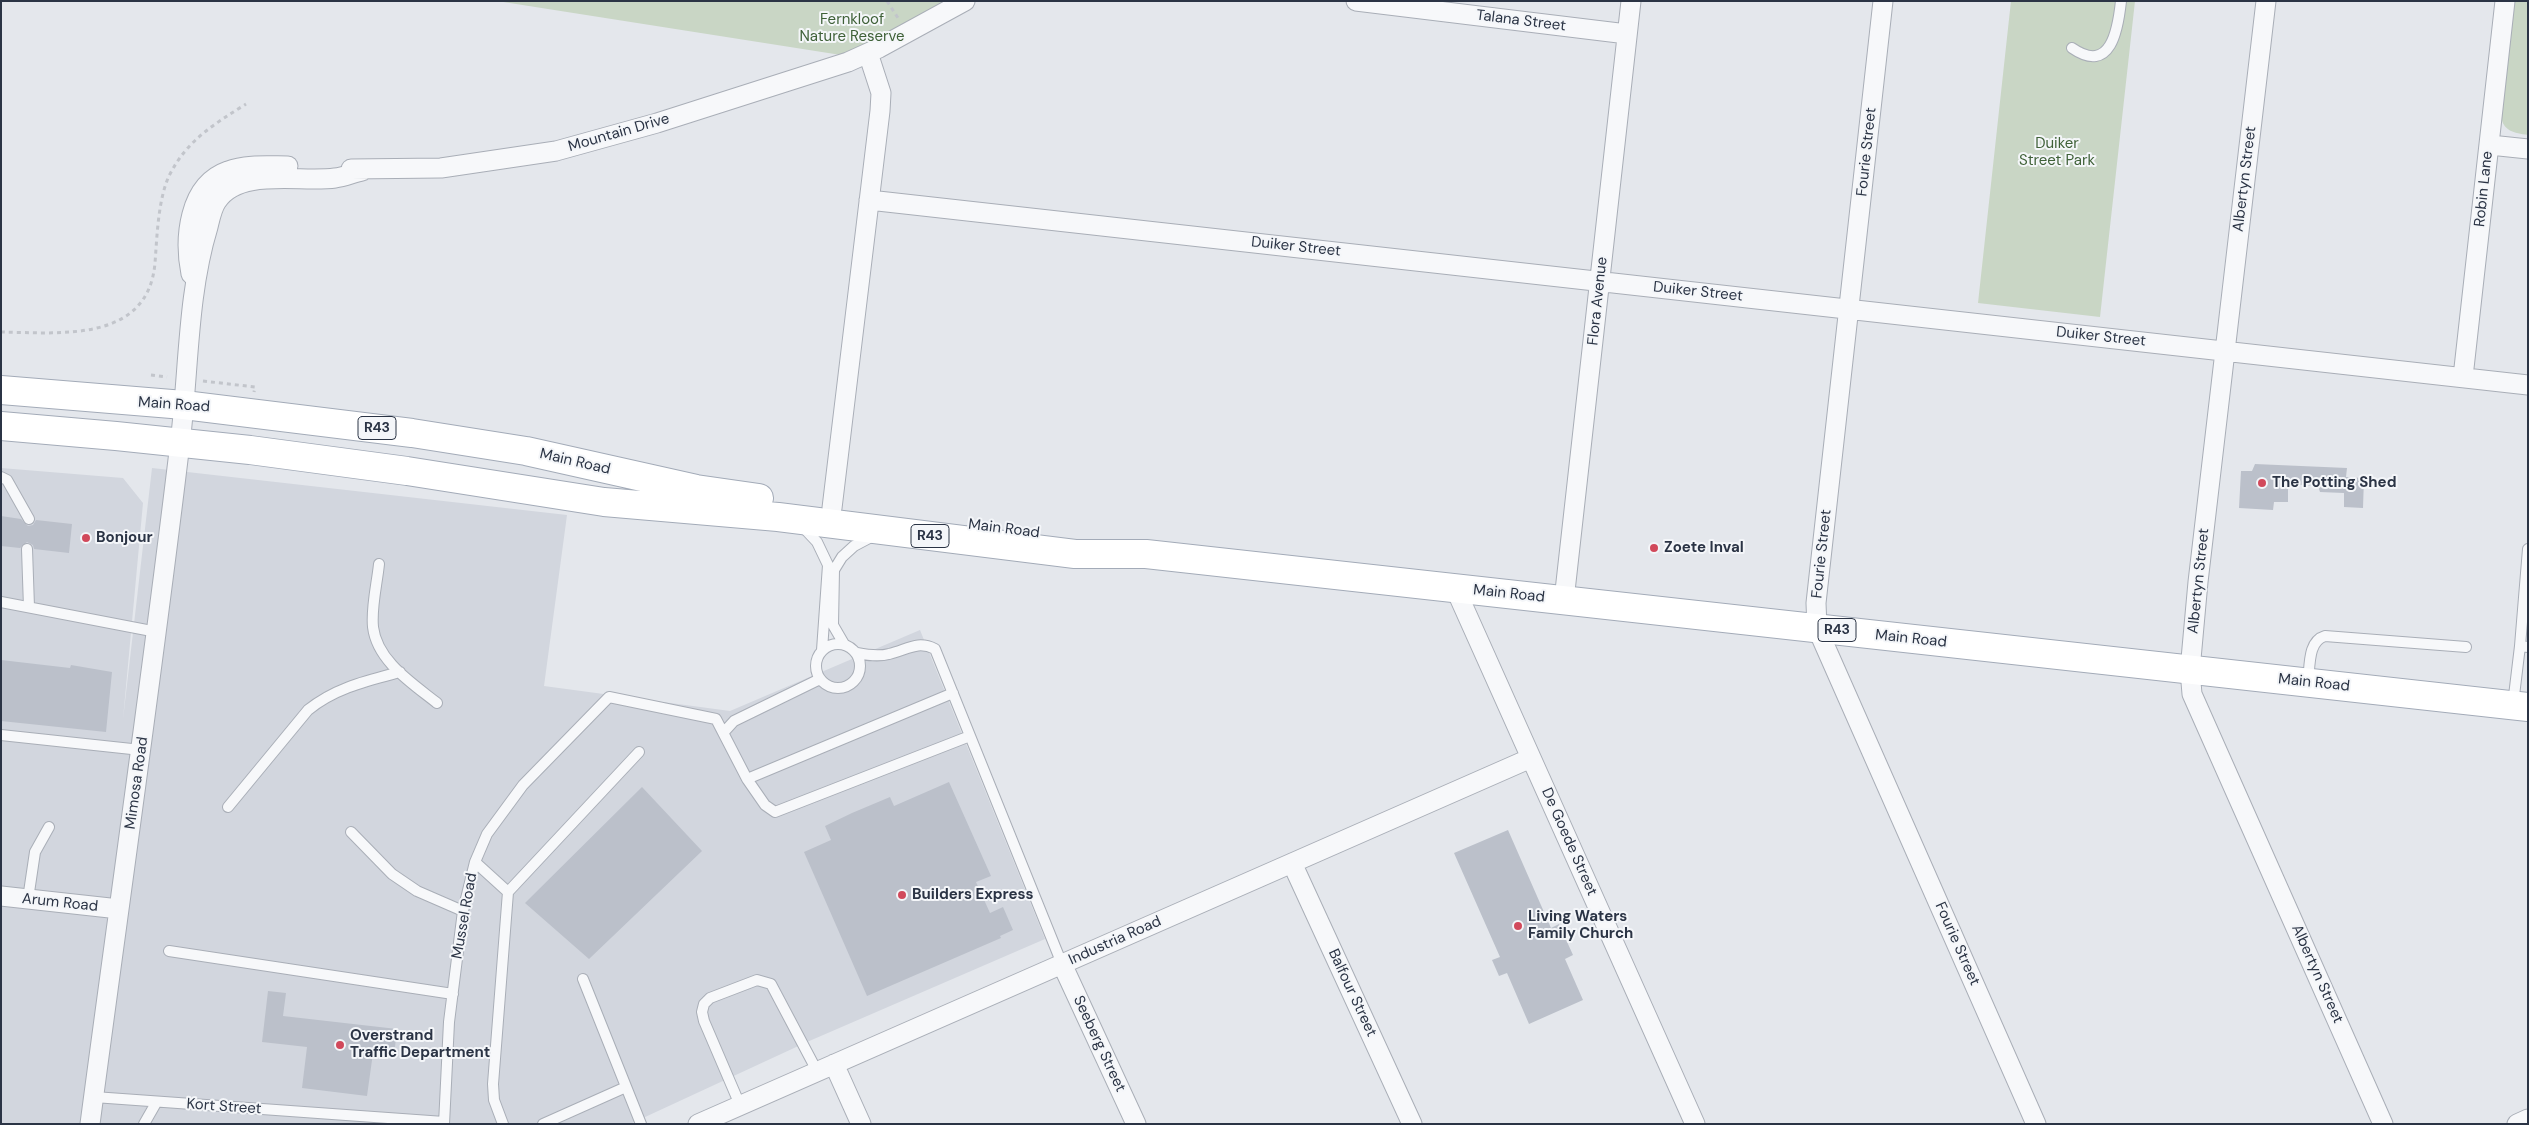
<!DOCTYPE html>
<html>
<head>
<meta charset="utf-8">
<style>
  body { margin:0 }
  #map { position:relative; width:2529px; height:1125px; overflow:hidden; background:#e4e7ec; font-family:"DM Sans",sans-serif }
  canvas { display:block }
  .frame { position:absolute; inset:0; border:2px solid #2b3445; pointer-events:none }
</style>
</head>
<body>
<div id="map">
<canvas width="2529" height="1125"></canvas>
<div class="frame"></div>
</div>
<script>
const g = document.querySelector('canvas').getContext('2d');
g.lineJoin = 'round';
function fill(path, color) {
  g.fillStyle = color;
  g.fill(path, 'evenodd');
}
function trace(path, color, width, dash) {
  g.strokeStyle = color;
  g.lineWidth = width;
  g.lineCap = dash ? 'butt' : 'round';
  g.setLineDash(dash || []);
  g.stroke(path);
}
function write(font, color, halo, rows, align = 'center') {
  g.font = font + ' "DM Sans",sans-serif';
  g.lineWidth = 4;
  g.setLineDash([]);
  g.textBaseline = 'middle';
  g.strokeStyle = halo;
  g.fillStyle = color;
  for (const [text, x, y, turn = 0] of rows) {
    g.save();
    g.translate(x, y);
    g.rotate((+turn || 0) * Math.PI / 180);
    g.textAlign = isNaN(turn) ? turn : align;
    if (halo) g.strokeText(text, 0, 0);
    g.fillText(text, 0, 0);
    g.restore();
  }
}
fill(new Path2D(`
  M1,468L123,478L143,503L123,719L152,468L567,515L544,686L730,711L920,630L1045,939L807,1042L630,1124H1Z`), '#d2d6de');
fill(new Path2D(`
  M497,1H944L860,58Z
  M2011,1H2135L2100,317L1978,303Z
  M2514,1H2528V135C2514,133 2503,131 2501,116Z`), '#c9d6c5');
fill(new Path2D(`
  M2255,464L2347,468L2346,477L2364,478L2363,508L2344,507V493L2320,492L2318,486L2288,484V502H2274L2273,510L2239,508L2241,471H2252Z
  M1,516L21,519L28,526L33,525L36,520L72,524L69,553L34,549L33,545L27,542L20,548L1,546Z
  M1,660L70,668L71,665L112,672L106,732L1,721Z
  M949,782L991,876L976,882L990,913L1003,907L1013,930L1000,936L1001,938L867,996L804,852L831,840L825,826L852,813L890,797L894,806Z
  M642,787L702,851L589,959L525,903Z
  M1508,830L1551,928L1559,924L1573,955L1565,959L1583,1000L1529,1024L1507,973L1499,976L1492,960L1500,957L1454,853Z
  M268,991L286,993L283,1016L397,1029L394,1056L373,1053L367,1096L302,1088L307,1047L262,1042Z`), '#bbc0ca');
const service = new Path2D(`
  M2072,48C2111,75 2118,29 2121,1
  M1,477L7,480L29,519
  M801,525L817,542L828,565L822,650
  M27,549L29,607
  M2528,549L2520,646L2528,647
  M379,564C377,584 371,607 373,627C377,661 412,683 437,703
  M1,602L157,632
  M816 666a22 22 0 1 1 44 0a22 22 0 1 1-44 0Z
  M844,644L833,625L834,570L842,557L854,546L873,536
  M857,653C867,655 878,657 889,654C907,650 917,640 935,649L1062,964
  M2308,682C2310,665 2308,641 2325,636L2466,647
  M2513,704L2520,646
  M724,732L734,721L820,679
  M1,735L141,750
  M747,779L953,693
  M228,807L308,710C335,688 366,681 400,672
  M351,832L392,874L417,891L463,911
  M475,862L508,892
  M28,899L35,852L49,827
  M169,951L453,994
  M583,979L641,1124
  M94,1097L444,1122
  M740,1105L704,1021L702,1012L704,1004L710,998L757,980L771,984L817,1071
  M144,1124L156,1103
  M444,1124L449,1022L463,911L475,862L487,834L523,785L609,697L716,719L747,779L765,805L775,812L970,736
  M503,1124L494,1100L493,1084L508,892L639,752
  M543,1124L626,1087`);
const minor = new Path2D(`
  M1356,1L1627,34
  M1883,1L1816,603L1817,628L2036,1124
  M2266,1L2198,582L2190,670L2192,694L2383,1124
  M2490,145L2528,149
  M351,169L441,168L556,151L657,123L848,62L879,48L965,1
  M869,200L2528,385
  M191,274C184,239 188,185 228,171C246,164 269,166 288,166
  M2463,377L2505,1
  M832,508L880,111L881,93L868,53
  M1455,588L1695,1124
  M1564,600L1631,1
  M1292,863L1412,1124
  M1,896L119,909
  M1062,964L1136,1124
  M834,1064L861,1124
  M90,1124C120,897 153,670 180,443C189,371 187,296 208,227C210,219 212,208 217,201C239,167 301,183 335,178C344,177 353,173 362,171
  M698,1124L1531,758
  M2517,1124L2528,1119`);
const primary = new Path2D(`
  M1,390L184,405L412,433L526,451L696,489L759,498
  M1,426L116,436L250,450L407,471L604,502L778,517L1075,554H1146L2528,707`);
trace(service, '#a9aeb7', 12);
trace(minor, '#a9aeb7', 21);
trace(primary, '#a3abb8', 30);
trace(new Path2D(`
  M887,1L898,18
  M1,332C60,333 148,343 155,263C157,237 158,200 169,176C187,140 213,125 246,104
  M151,375L167,377
  M203,381L255,387L254,392`), '#c2c5cb', 3, [4, 4]);
trace(service, '#f7f8fa', 10);
trace(minor, '#f7f8fa', 19);
trace(primary, '#fff', 28);
for (const [x, y, r, color] of [
  [2262,483,5,"#d1495b"],
  [86,538,5,"#d1495b"],
  [1654,548,5,"#d1495b"],
  [902,895,5,"#d1495b"],
  [1518,926,5,"#d1495b"],
  [340,1045,5,"#d1495b"]
]) {
  const dot = new Path2D();
  dot.arc(x, y, r, 0, 2 * Math.PI);
  g.fillStyle = color;
  g.fill(dot);
  trace(dot, '#f4f6f9', 2);
}
for (const [x, y, w] of [
  [377,428,38],
  [930,536,38],
  [1837,630,38]
]) {
  const box = new Path2D();
  box.roundRect(x - w / 2, y - 11.5, w, 23, 4);
  g.fillStyle = '#f4f6f9';
  g.fill(box);
  trace(box, '#2b3445', 1);
}
write('bold 14px', '#2b3445', null, [
  ["R43",377,428],
  ["R43",930,536],
  ["R43",1837,630]
]);
write('15px', '#3f6138', '#f4f6f9', [
  ["Fernkloof",852,20],
  ["Nature Reserve",852,37],
  ["Duiker",2057,144],
  ["Street Park",2057,161]
]);
write('15px', '#2b3445', '#f4f6f9', [
  ["Talana Street",1521,21,7],
  ["Mountain Drive",619,133,-16],
  ["Fourie Street",1867,152,-84],
  ["Albertyn Street",2245,179,-83],
  ["Robin Lane",2484,189,-84],
  ["Duiker Street",1296,247,6],
  ["Duiker Street",1698,292,6],
  ["Flora Avenue",1598,301,-84],
  ["Duiker Street",2101,337,6],
  ["Main Road",174,405,4],
  ["Main Road",575,462,13],
  ["Main Road",1004,529,7],
  ["Fourie Street",1822,554,-84],
  ["Albertyn Street",2199,581,-84],
  ["Main Road",1509,594,6],
  ["Main Road",1911,639,6],
  ["Main Road",2314,683,6],
  ["Mimosa Road",137,783,-82],
  ["De Goede Street",1569,842,66],
  ["Arum Road",60,903,6],
  ["Mussel Road",465,916,-80],
  ["Industria Road",1115,941,-24],
  ["Fourie Street",1957,944,66],
  ["Albertyn Street",2317,974,66],
  ["Balfour Street",1352,993,65],
  ["Seeberg Street",1099,1044,65],
  ["Kort Street",224,1107,4]
]);
write('bold 15px', '#2b3445', '#f4f6f9', [
  ["The Potting Shed",2272,483],
  ["Bonjour",96,538],
  ["Zoete Inval",1664,548],
  ["Builders Express",912,895],
  ["Living Waters",1528,917],
  ["Family Church",1528,934],
  ["Overstrand",350,1036],
  ["Traffic Department",350,1053]
], 'left');
</script>
</body>
</html>
